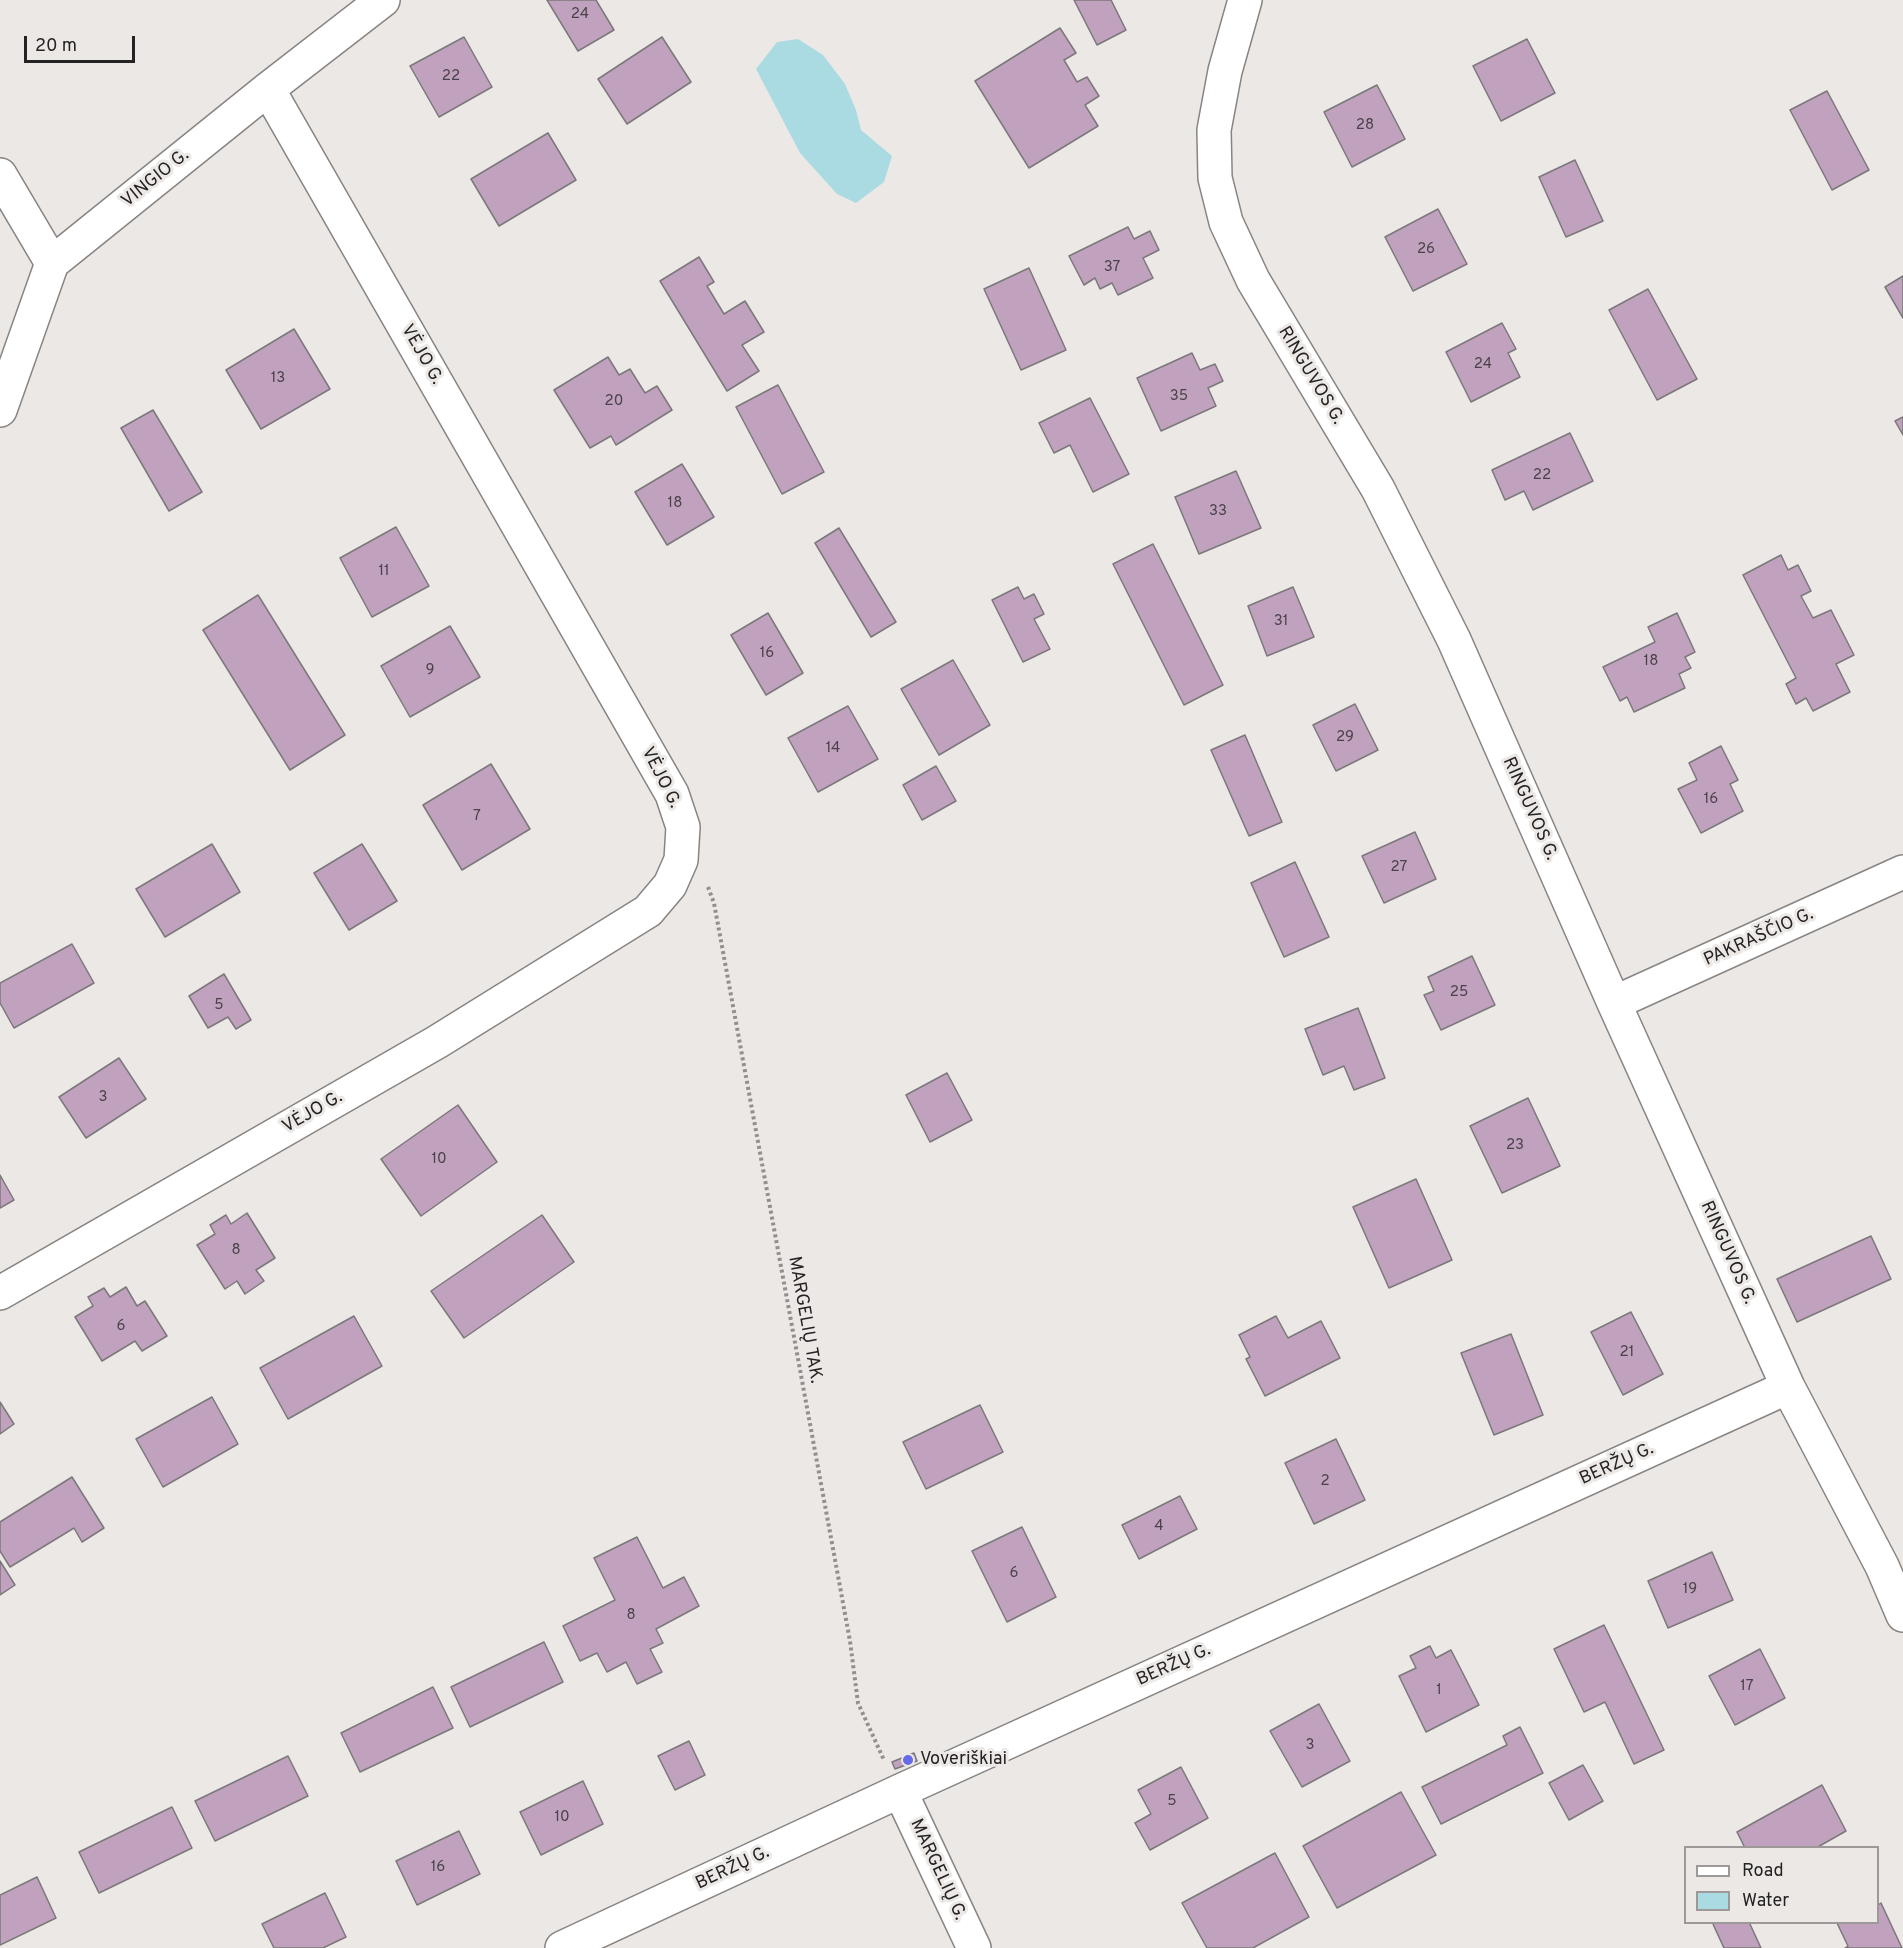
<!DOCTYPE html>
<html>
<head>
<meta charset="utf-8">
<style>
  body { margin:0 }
  #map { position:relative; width:1903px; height:1948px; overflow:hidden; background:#ece8e6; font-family:Overpass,sans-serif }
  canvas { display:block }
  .legend { position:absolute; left:1684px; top:1846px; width:195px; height:78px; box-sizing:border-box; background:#ece8e6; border:2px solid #9c9998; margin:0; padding:8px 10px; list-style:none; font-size:18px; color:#242222 }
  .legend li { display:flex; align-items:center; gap:12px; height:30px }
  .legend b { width:30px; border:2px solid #9c9998 }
  .scale { position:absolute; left:24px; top:36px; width:111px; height:27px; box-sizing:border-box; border:3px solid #242222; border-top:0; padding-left:8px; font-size:18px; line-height:21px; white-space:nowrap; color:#242222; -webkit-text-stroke:4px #ece8e6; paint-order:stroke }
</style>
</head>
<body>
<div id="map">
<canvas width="1903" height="1948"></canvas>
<ul class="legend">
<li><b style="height:8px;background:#fff"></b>Road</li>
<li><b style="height:16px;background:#aadbe2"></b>Water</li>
</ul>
<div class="scale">20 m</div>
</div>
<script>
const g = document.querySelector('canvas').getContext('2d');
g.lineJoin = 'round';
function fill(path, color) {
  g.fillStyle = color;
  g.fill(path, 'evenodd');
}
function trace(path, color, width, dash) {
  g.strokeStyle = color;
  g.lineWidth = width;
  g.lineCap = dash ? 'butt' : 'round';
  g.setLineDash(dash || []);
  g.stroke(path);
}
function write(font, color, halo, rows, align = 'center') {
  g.font = font + ' Overpass,sans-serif';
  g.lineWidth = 6;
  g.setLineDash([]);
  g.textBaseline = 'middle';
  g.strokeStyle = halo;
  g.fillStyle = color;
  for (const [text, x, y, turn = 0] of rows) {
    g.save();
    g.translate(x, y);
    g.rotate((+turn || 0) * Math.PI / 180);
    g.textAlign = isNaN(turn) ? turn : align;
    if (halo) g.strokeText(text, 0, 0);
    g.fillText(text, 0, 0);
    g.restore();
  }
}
fill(new Path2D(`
  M798,39L823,55L845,84L856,110L861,130L892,156L884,182L856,203L837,194L800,153L756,69L777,42Z`), '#aadbe2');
const building = new Path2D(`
  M547,0H596L614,30L578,51Z
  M1074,0H1111L1126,30L1097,45Z
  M1060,28L1076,53L1064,60L1077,82L1087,77L1099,96L1085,105L1098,126L1029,168L975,81Z
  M464,37L492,87L439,117L410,66Z
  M662,37L691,82L627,124L598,79Z
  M1527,39L1555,93L1501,121L1473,66Z
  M1377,85L1405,139L1352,167L1324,112Z
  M1827,91L1869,170L1832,190L1790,110Z
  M548,133L576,180L499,226L471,179Z
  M1575,160L1603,221L1566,237L1539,177Z
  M1438,209L1467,264L1413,291L1385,237Z
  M1128,227L1134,239L1150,231L1159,250L1143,258L1153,278L1118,295L1112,283L1100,289L1095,278L1084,285L1069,256Z
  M699,257L714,282L707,286L724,314L745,301L764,332L742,345L759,371L727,391L660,281Z
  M1029,268L1066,350L1021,370L984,289Z
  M1903,276V318L1885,287Z
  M1648,289L1697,379L1657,400L1609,310Z
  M1502,323L1516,349L1508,353L1520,377L1471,402L1446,352Z
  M294,329L330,389L261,429L226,370Z
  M1192,353L1200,370L1215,364L1223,381L1208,388L1216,406L1161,431L1137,378Z
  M608,357L619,375L630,369L645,393L657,386L672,410L616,445L611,436L590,448L554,390Z
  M778,385L824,472L782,494L736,407Z
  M1090,398L1129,474L1093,492L1070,445L1054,453L1039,423Z
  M153,410L202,492L169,511L121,428Z
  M1903,417V435L1895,421Z
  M1570,433L1593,481L1533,510L1524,491L1505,500L1492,470Z
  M682,464L714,517L667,545L635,492Z
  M1236,471L1261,528L1199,554L1175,497Z
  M396,527L429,586L372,617L340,558Z
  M839,528L896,622L871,637L815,543Z
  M1153,544L1223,685L1184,705L1113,564Z
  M1781,555L1788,570L1798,565L1811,591L1801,596L1813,618L1831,610L1854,655L1836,664L1850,692L1813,711L1806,698L1796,704L1786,684L1796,678L1743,575Z
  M1018,587L1024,599L1034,594L1044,614L1034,619L1050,649L1023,662L992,600Z
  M1293,587L1314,637L1267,656L1248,606Z
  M258,595L345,735L290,770L203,630Z
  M768,613L803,673L766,695L731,635Z
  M1677,613L1695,652L1685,657L1691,668L1679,674L1685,688L1634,712L1627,697L1620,701L1603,667L1655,642L1648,627Z
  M450,626L480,677L410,717L381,666Z
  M953,660L990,725L939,755L901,689Z
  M1355,704L1378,750L1336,771L1313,725Z
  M848,706L878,759L818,792L788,738Z
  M1245,735L1282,822L1249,836L1211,750Z
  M1721,746L1738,780L1730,784L1743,811L1701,833L1678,789L1697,780L1689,763Z
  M491,764L530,829L462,870L423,805Z
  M936,766L956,801L922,820L903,785Z
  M1415,832L1436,879L1384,903L1362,856Z
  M212,844L240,892L165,937L136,889Z
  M362,844L397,901L349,930L314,873Z
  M1295,862L1329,937L1284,957L1251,883Z
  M72,944L94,983L14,1028L0,1003V983Z
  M1472,956L1495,1005L1441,1030L1424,995L1434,991L1428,977Z
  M224,974L251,1020L236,1029L228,1017L208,1028L189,996Z
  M1358,1008L1385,1078L1354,1090L1344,1066L1323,1075L1305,1029Z
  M119,1058L146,1099L86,1138L59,1097Z
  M947,1073L972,1120L930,1142L906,1095Z
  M1528,1098L1560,1166L1502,1193L1470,1126Z
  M458,1105L497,1162L421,1216L381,1159Z
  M0,1175L14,1200L0,1208Z
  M1416,1179L1452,1260L1389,1288L1353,1207Z
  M247,1213L275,1258L256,1270L264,1281L245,1294L237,1281L225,1289L197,1245L215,1234L210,1225L226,1215L231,1224Z
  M542,1215L574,1262L464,1338L431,1291Z
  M1871,1236L1891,1279L1797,1322L1777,1279Z
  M126,1287L137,1306L145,1301L167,1336L142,1351L135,1341L102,1361L75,1317L93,1306L88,1297L104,1288L110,1297Z
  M1631,1312L1663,1374L1623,1395L1591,1332Z
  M354,1316L382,1366L288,1419L260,1368Z
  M1276,1316L1288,1338L1321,1321L1340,1358L1265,1396L1246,1359L1250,1357L1239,1335Z
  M1511,1334L1543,1415L1494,1435L1461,1353Z
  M212,1397L238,1444L163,1487L136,1439Z
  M0,1402L14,1424L0,1434Z
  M980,1405L1003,1452L926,1489L903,1442Z
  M1336,1439L1365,1500L1314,1524L1285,1463Z
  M72,1477L104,1528L82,1542L74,1528L10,1567L0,1551V1522Z
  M1180,1496L1197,1529L1139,1559L1122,1525Z
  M1022,1527L1056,1597L1007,1622L972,1551Z
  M637,1537L663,1588L684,1577L699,1606L656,1629L663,1643L650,1649L662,1672L637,1684L626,1662L607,1672L597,1653L580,1661L563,1626L615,1600L594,1558Z
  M1712,1552L1733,1600L1668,1628L1648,1581Z
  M0,1561L15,1585L0,1595Z
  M1604,1625L1664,1750L1634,1764L1605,1702L1584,1712L1554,1649Z
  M544,1642L563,1682L470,1727L451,1687Z
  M1430,1646L1436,1658L1451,1650L1479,1705L1426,1732L1399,1676L1416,1668L1410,1656Z
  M1760,1649L1785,1698L1735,1725L1709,1676Z
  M433,1687L453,1728L360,1772L341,1733Z
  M1319,1704L1350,1761L1302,1787L1270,1731Z
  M1520,1727L1543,1773L1441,1824L1422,1787L1507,1745L1503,1736Z
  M689,1741L705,1775L675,1790L658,1756Z
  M914,1753L917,1761L895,1769L892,1762Z
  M288,1756L308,1796L215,1841L195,1801Z
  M1583,1765L1603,1801L1569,1820L1549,1783Z
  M1181,1767L1208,1818L1150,1850L1135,1823L1151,1814L1138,1790Z
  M583,1781L603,1824L541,1855L520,1812Z
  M1822,1785L1846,1831L1816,1848H1745L1737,1832Z
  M1401,1792L1436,1855L1337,1908L1303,1846Z
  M172,1807L192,1848L99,1893L79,1852Z
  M459,1831L480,1874L417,1905L396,1861Z
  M1275,1853L1309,1917L1253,1948H1207L1182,1903Z
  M37,1877L56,1918L0,1945V1895Z
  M325,1893L346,1937L323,1948H274L262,1924Z
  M1881,1903L1902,1948H1845L1848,1946L1837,1923L1878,1922V1905Z
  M1712,1922H1749L1761,1948H1724Z`);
fill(building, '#c0a2be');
trace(building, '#7b787a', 1.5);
const minor = new Path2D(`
  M1245,0L1225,71L1214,130L1215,178L1226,222L1253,280L1378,489L1454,640L1614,1003L1788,1387L1882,1566L1903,1615
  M0,175L52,263
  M0,410L52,263L268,89L383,0
  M1614,1003L1903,872
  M0,1293L437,1042L648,911L670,885L681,860L683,827L672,794L268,89
  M900,1791L974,1948
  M562,1948L900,1791L1788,1387`);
trace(minor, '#888482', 36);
trace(new Path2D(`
  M708,887L714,903L850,1641L858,1703L884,1760`), '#938f8e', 4, [3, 3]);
trace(minor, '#fff', 33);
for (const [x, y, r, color] of [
  [908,1760,6,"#666ce5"]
]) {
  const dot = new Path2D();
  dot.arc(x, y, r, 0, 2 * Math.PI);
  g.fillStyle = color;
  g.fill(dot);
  trace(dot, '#ece8e6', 2);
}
write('15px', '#4b4249', null, [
  ["24",580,15],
  ["22",451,77],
  ["28",1365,126],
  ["26",1426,250],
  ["37",1112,268],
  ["24",1483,365],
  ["13",278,379],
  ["35",1179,397],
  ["20",614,402],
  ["22",1542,476],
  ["18",675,504],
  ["33",1218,512],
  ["11",384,572],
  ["31",1281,622],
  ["16",767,654],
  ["18",1651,662],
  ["9",430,671],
  ["29",1345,738],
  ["14",833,749],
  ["16",1711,800],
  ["7",477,817],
  ["27",1399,868],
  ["25",1459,993],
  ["5",219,1006],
  ["3",103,1098],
  ["23",1515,1146],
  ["10",439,1160],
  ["8",236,1251],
  ["6",121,1327],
  ["21",1627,1353],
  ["2",1325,1482],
  ["4",1159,1527],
  ["6",1014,1574],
  ["19",1690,1590],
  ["8",631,1616],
  ["17",1747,1687],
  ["1",1439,1691],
  ["3",1310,1746],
  ["5",1172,1802],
  ["10",562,1818],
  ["16",438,1868]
]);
write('18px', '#242222', '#ece8e6', [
  ["VINGIO G.",156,179,-39],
  ["VĖJO G.",421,355,60],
  ["RINGUVOS G.",1310,376,59],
  ["VĖJO G.",660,778,63],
  ["RINGUVOS G.",1529,809,66],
  ["PAKRAŠČIO G.",1759,938,-24],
  ["VĖJO G.",313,1113,-30],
  ["RINGUVOS G.",1727,1253,66],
  ["MARGELIŲ TAK.",804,1320,80],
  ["BERŽŲ G.",1617,1465,-24],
  ["BERŽŲ G.",1174,1666,-24],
  ["BERŽŲ G.",733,1869,-25],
  ["MARGELIŲ G.",937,1870,65]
]);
write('18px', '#242222', '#ece8e6', [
  ["Voveriškiai",920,1760]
], 'left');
</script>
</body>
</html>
